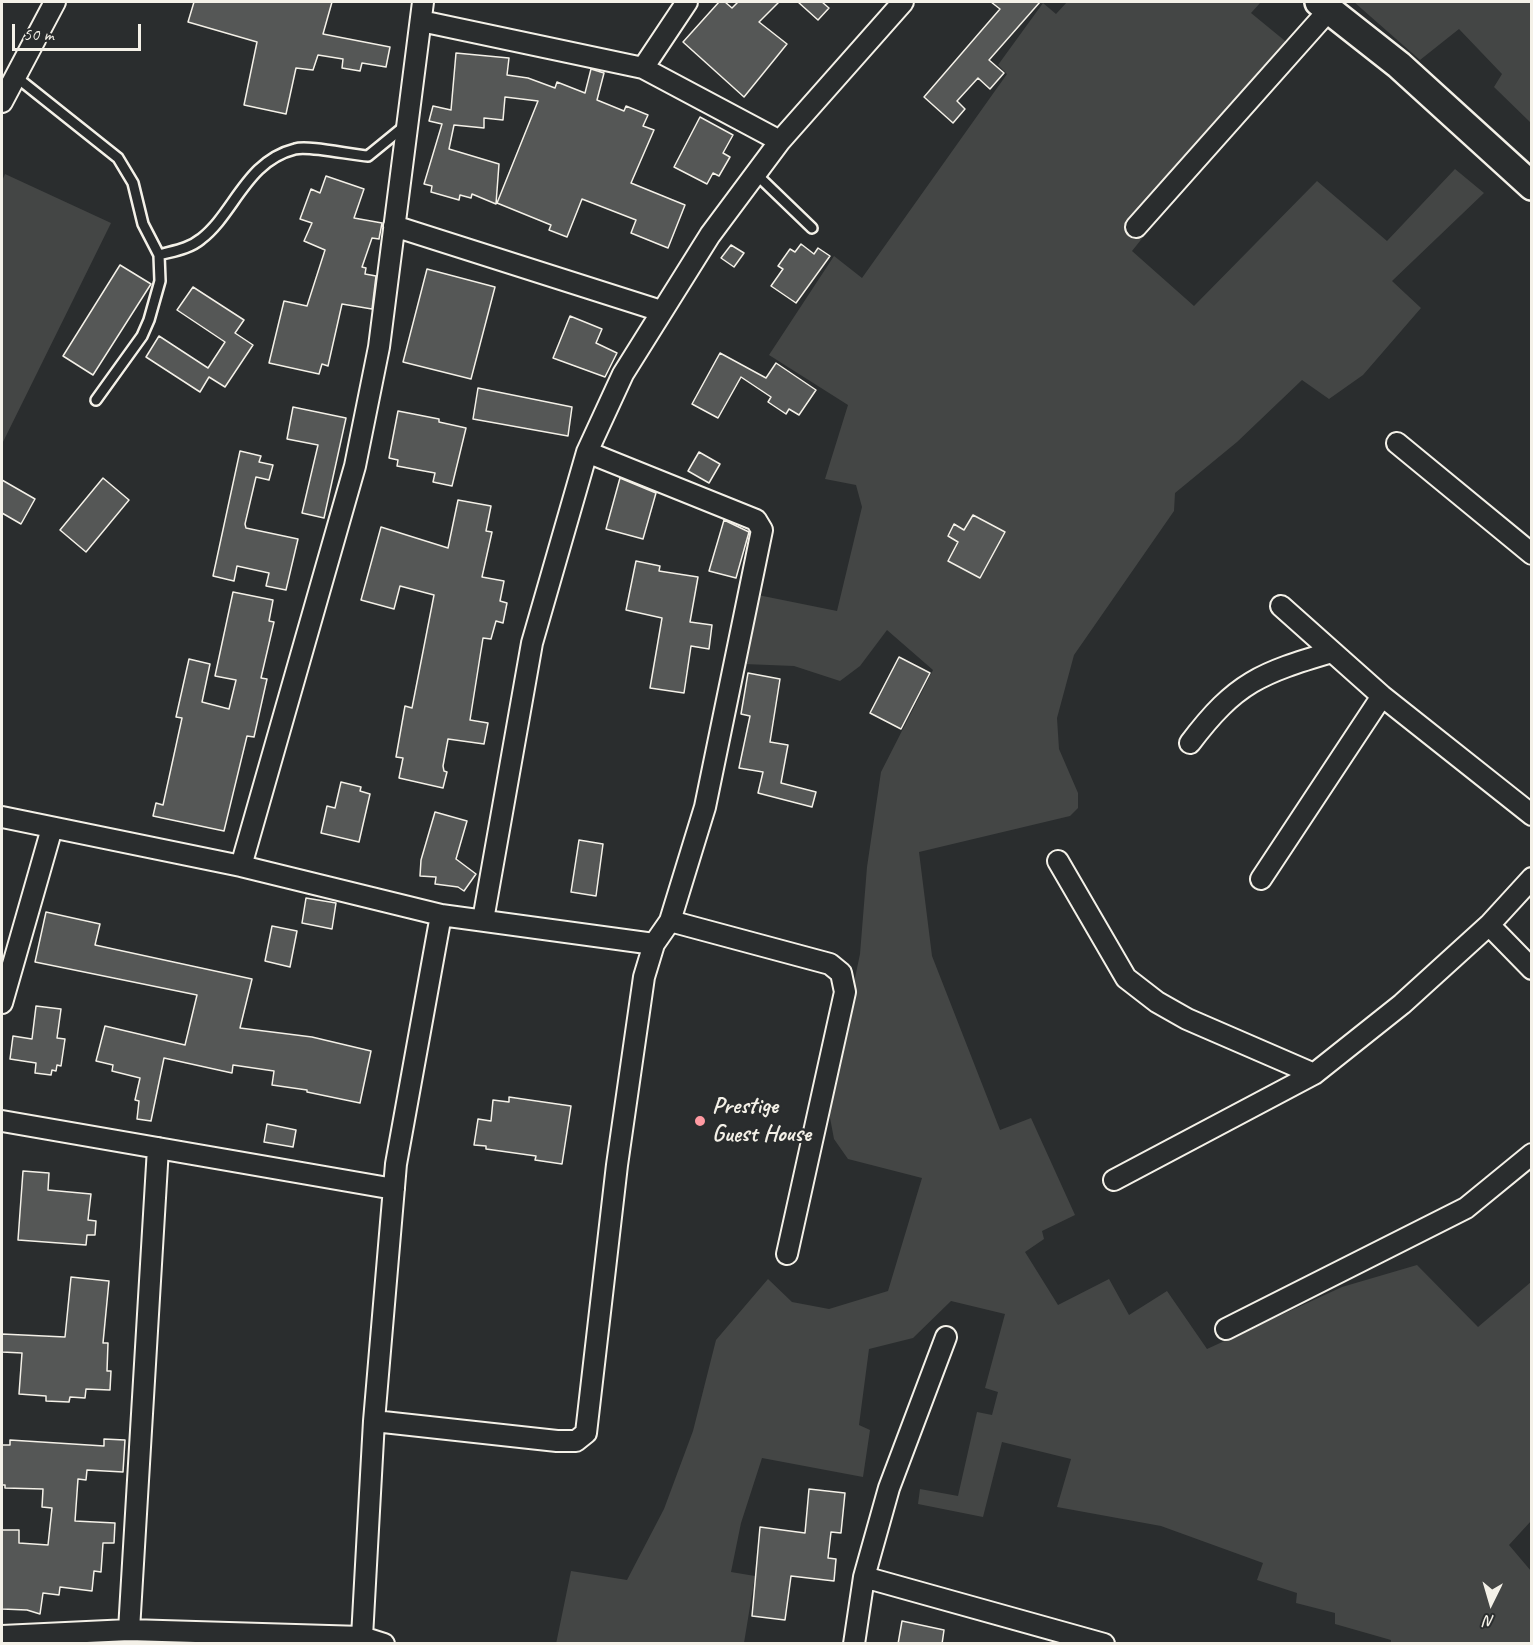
<!DOCTYPE html>
<html>
<head>
<meta charset="utf-8">
<style>
  body { margin:0 }
  #map { position:relative; width:1533px; height:1645px; overflow:hidden; background:#2a2d2e; font-family:Caveat,sans-serif }
  canvas { display:block }
  .frame { position:absolute; inset:0; border:3px solid #f4f1e8; pointer-events:none }
  .north { position:absolute; left:1461px; top:1573px; width:60px; height:60px; -webkit-text-stroke:4px #2a2d2e; paint-order:stroke; rotate:185deg; font-size:16px; font-weight:700; line-height:24px; text-align:center; color:#f4f1e8 }
  .north::after { content:''; display:block; margin:auto; width:21px; height:27px; background:#f4f1e8; clip-path:polygon(50% 0,100% 100%,50% 72%,0 100%) }
  .scale { position:absolute; left:12px; top:24px; width:129px; height:27px; box-sizing:border-box; border:3px solid #f4f1e8; border-top:0; padding-left:8px; font-size:18px; line-height:21px; white-space:nowrap; color:#f4f1e8; -webkit-text-stroke:4px #2a2d2e; paint-order:stroke }
</style>
</head>
<body>
<div id="map">
<canvas width="1533" height="1645"></canvas>
<div class="frame"></div>
<div class="north">N</div>
<div class="scale">50 m</div>
</div>
<script>
const g = document.querySelector('canvas').getContext('2d');
g.lineJoin = 'round';
function fill(path, color) {
  g.fillStyle = color;
  g.fill(path, 'evenodd');
}
function trace(path, color, width, dash) {
  g.strokeStyle = color;
  g.lineWidth = width;
  g.lineCap = dash ? 'butt' : 'round';
  g.setLineDash(dash || []);
  g.stroke(path);
}
function write(font, color, halo, rows, align = 'center') {
  g.font = font + ' Caveat,sans-serif';
  g.lineWidth = 4.5;
  g.setLineDash([]);
  g.textBaseline = 'middle';
  g.strokeStyle = halo;
  g.fillStyle = color;
  for (const [text, x, y, turn = 0] of rows) {
    g.save();
    g.translate(x, y);
    g.rotate((+turn || 0) * Math.PI / 180);
    g.textAlign = isNaN(turn) ? turn : align;
    if (halo) g.strokeText(text, 0, 0);
    g.fillText(text, 0, 0);
    g.restore();
  }
}
fill(new Path2D(`
  M1067,2H1261L1251,13L1290,45L1130,223L1144,236L1132,251L1194,306L1317,181L1387,241L1455,169L1484,193L1392,281L1421,308L1363,375L1329,399L1302,380L1237,442L1175,493L1174,511L1074,655L1057,718L1059,749L1078,793V808L1070,816L919,852L932,956L1000,1130L1031,1118L1075,1215L1042,1231L1044,1239L1025,1252L1058,1305L1109,1279L1129,1315L1167,1291L1207,1349L1342,1287L1417,1265L1478,1327L1531,1282V1521L1509,1545L1531,1571V1643H1391V1640L1335,1624V1613L1296,1603L1297,1593L1257,1580L1263,1563L1161,1526L1057,1507L1071,1459L1002,1442L983,1517L918,1504L920,1489L958,1496L977,1412L992,1415L998,1392L985,1388L1005,1314L951,1301L913,1338L869,1349L859,1425L870,1430L863,1477L762,1458L741,1523L731,1572L755,1576L744,1643L556,1644L571,1571L627,1580L664,1509L693,1431L716,1340L768,1279L792,1302L829,1309L888,1291L922,1178L848,1159L834,1139L828,1107L860,954L867,867L881,772L933,670L887,630L860,666L840,681L794,666L744,664L753,594L837,611L862,507L856,485L825,479L848,405L769,355L834,256L862,278L1007,74L998,65L1043,3L1056,14Z
  M1354,2H1531V123L1494,87L1502,74L1459,29L1420,60Z
  M5,174L111,223L2,444V181Z`), '#444645');
const building = new Path2D(`
  M194,2H332L323,34L390,47L386,67L362,63L360,71L342,68L343,59L318,55L313,70L296,68L286,114L244,105L257,42L188,22Z
  M719,2H725L732,8L738,2H779L759,22L787,44L744,97L683,42Z
  M798,2H822L829,8L818,20Z
  M991,2H1040L989,60L1004,73L990,89L978,78L957,101L965,109L953,123L924,97L1000,9Z
  M456,53L509,58L507,75L528,78L555,88L557,82L585,93L591,69L604,73L597,100L624,111L626,106L648,115L643,126L654,130L631,183L685,205L668,248L631,233L636,220L582,199L567,237L549,230L551,225L497,203L538,101L505,97L503,120L484,118V128L454,125L449,149L499,164L496,204L472,194L471,198L460,195L459,200L431,192L432,186L424,184L442,124L429,121L433,106L451,110Z
  M700,117L733,135L723,153L730,157L719,176L713,173L707,184L674,167Z
  M326,176L364,189L354,218L382,223L379,239L372,238L362,267L366,268L365,274L376,276L372,309L342,304L328,366L322,364L319,374L269,363L284,301L307,306L325,250L304,241L312,223L300,219L311,189L320,193Z
  M801,244L814,254L818,248L830,256L796,303L771,286L783,269L778,266L790,249L795,252Z
  M731,245L744,253L734,267L721,258Z
  M120,265L151,284L93,375L63,356Z
  M427,269L495,287L471,379L403,362Z
  M193,287L244,320L235,333L253,345L225,387L209,377L200,392L146,357L159,336L208,368L225,342L177,310Z
  M570,316L602,329L596,343L617,353L605,377L553,358Z
  M720,353L766,378L776,363L816,390L799,415L789,409L786,414L768,402L771,397L741,377L718,418L692,404Z
  M478,388L572,407L568,436L473,419Z
  M293,407L346,418L324,518L302,513L318,445L287,439Z
  M398,411L439,419V422L466,428L452,486L433,482L435,473L397,466L398,460L389,458Z
  M240,451L261,456L259,462L273,465L269,480L256,477L245,524L246,528L298,539L286,590L266,586L269,573L237,566L234,581L213,576Z
  M699,452L720,464L709,483L688,471Z
  M103,478L129,500L86,552L60,530Z
  M620,478L656,493L643,539L606,529Z
  M2,480L35,499L21,524L2,513Z
  M458,500L491,506L486,531L492,532L482,577L504,581L500,601L507,603L503,623L496,621L491,639L483,638L470,720L488,723L484,744L448,739L443,766L444,771L447,772L443,788L399,778L403,758L396,757L405,706L412,708L434,595L400,586L394,609L361,600L381,527L448,548Z
  M973,515L1005,532L980,578L948,561L958,542L948,536L954,524L964,530Z
  M724,520L749,532L736,578L709,571Z
  M636,561L660,566L659,571L698,577L690,622L712,625L709,649L691,646L684,693L650,688L662,618L626,610Z
  M233,592L273,600L269,621L274,622L261,678L267,679L254,737L247,736L224,831L153,816L156,803L163,805L182,718L176,717L189,659L210,664L202,702L229,709L236,680L215,676Z
  M899,657L930,673L901,729L870,713Z
  M748,673L780,679L770,742L788,745L781,783L816,792L812,807L758,793L763,772L739,768L750,716L741,714Z
  M341,782L361,787L360,791L370,794L359,842L321,833L327,806L335,808Z
  M435,812L467,821L456,859L476,874L464,891L458,887L435,884L436,877L420,876L421,860Z
  M579,840L603,844L596,896L571,892Z
  M306,898L336,903L332,929L302,923Z
  M46,912L100,924L95,945L252,979L240,1028L312,1037L371,1051L360,1103L307,1092V1090L272,1085L274,1071L233,1065L232,1073L164,1058L151,1121L137,1119L139,1101L135,1100L140,1078L112,1071L113,1065L96,1061L105,1026L185,1045L197,995L35,962Z
  M272,926L297,931L290,967L265,961Z
  M36,1006L61,1009L57,1038L65,1039L61,1066L57,1065L56,1071L52,1070L51,1075L35,1073L36,1063L10,1059L13,1036L32,1039Z
  M509,1097L571,1106L562,1164L535,1160L536,1156L486,1149V1146L474,1145L478,1119L491,1121L493,1100L509,1102Z
  M267,1124L296,1130L293,1147L264,1142Z
  M23,1171L49,1173L48,1190L91,1194L88,1220L96,1221L95,1235H87L86,1245L18,1240Z
  M71,1277L109,1281L103,1343H108L107,1371H111L110,1390L86,1389L85,1398L70,1397L69,1402L46,1401V1396L19,1394L22,1353L2,1352V1334L65,1337Z
  M104,1439L125,1440L123,1472L87,1470L86,1480L78,1479L75,1521L115,1523L114,1543H103L101,1572L94,1571L92,1591L60,1587L59,1595L43,1593L40,1614L27,1610L2,1609V1530H19V1543L48,1545L52,1508L42,1507L43,1489L5,1488V1485H2V1445H10V1440L104,1446Z
  M809,1489L845,1493L841,1533L831,1532L828,1558L836,1559L834,1581L791,1576L785,1620L752,1616L760,1527L805,1533Z
  M902,1621L944,1630L942,1644H898Z`);
fill(building, '#555756');
trace(building, '#f4f1e8', 1.5);
const lane = new Path2D(`
  M15,76L118,158L133,183L143,224L159,255L160,281L149,320L142,336L96,400
  M755,173L812,228
  M159,255C173,251 189,249 201,239C234,214 246,161 295,149C308,145 351,155 368,156L406,125`);
const street = new Path2D(`
  M421,21L643,68L780,141
  M643,68L687,2
  M2,102L55,2
  M394,226L661,311
  M1136,227L1329,10
  M1397,443L1532,554
  M1281,606L1382,696L1532,815
  M1190,743C1236,682 1261,673 1332,652
  M2,817L241,866L441,915L654,944
  M1058,861L1126,978L1157,1002L1187,1019L1314,1074
  M241,866L355,466L379,347L423,2
  M1261,879L1382,696
  M483,920L532,643L587,452L623,374L710,235L780,141L903,2
  M670,921L830,964L841,973L845,992L787,1254
  M1489,925L1532,969
  M2,1003L52,828
  M2,1121L394,1189
  M1114,1180L1314,1074L1402,1004L1489,925L1532,878
  M1226,1329L1466,1208L1532,1154
  M374,1421L557,1441H576L586,1433L617,1165L644,977L654,944L670,921L705,807L762,530L756,520L587,452
  M864,1577L1104,1644
  M129,1630L158,1148
  M2,1636L129,1630L362,1637L384,1644
  M362,1637L374,1421L396,1164L441,915
  M854,1644L864,1577L889,1488L946,1337`);
const secondary = new Path2D(`
  M1319,2L1399,65L1532,186`);
trace(lane, '#f4f1e8', 14);
trace(street, '#f4f1e8', 24);
trace(secondary, '#f4f1e8', 32);
trace(lane, '#2a2d2e', 9);
trace(street, '#2a2d2e', 20);
trace(secondary, '#2a2d2e', 27);
for (const [x, y, r, color] of [
  [700,1121,6,"#ff9aa2"]
]) {
  const dot = new Path2D();
  dot.arc(x, y, r, 0, 2 * Math.PI);
  g.fillStyle = color;
  g.fill(dot);
  trace(dot, '#2a2d2e', 2);
}
write('bold 24px', '#f4f1e8', '#2a2d2e', [
  ["Prestige",712,1107],
  ["Guest House",712,1135]
], 'left');
</script>
</body>
</html>
